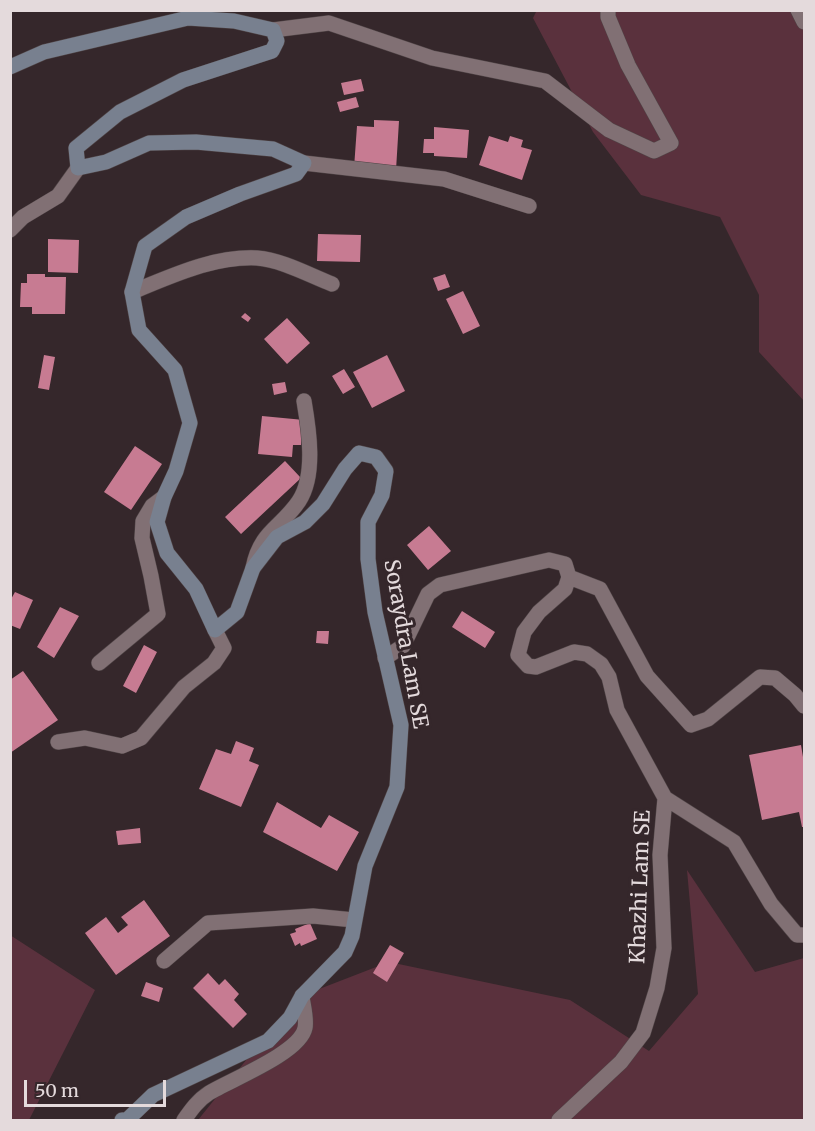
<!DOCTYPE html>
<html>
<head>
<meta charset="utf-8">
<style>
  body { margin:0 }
  #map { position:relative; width:815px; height:1131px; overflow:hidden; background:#35272b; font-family:Merriweather,serif }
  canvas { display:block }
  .frame { position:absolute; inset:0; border:12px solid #e4dadc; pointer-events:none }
  .scale { position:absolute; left:24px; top:1080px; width:142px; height:27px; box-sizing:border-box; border:3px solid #e4dadc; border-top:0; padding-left:8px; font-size:18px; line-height:21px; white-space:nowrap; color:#e4dadc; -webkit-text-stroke:4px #35272b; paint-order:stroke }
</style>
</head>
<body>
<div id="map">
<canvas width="815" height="1131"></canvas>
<div class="frame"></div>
<div class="scale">50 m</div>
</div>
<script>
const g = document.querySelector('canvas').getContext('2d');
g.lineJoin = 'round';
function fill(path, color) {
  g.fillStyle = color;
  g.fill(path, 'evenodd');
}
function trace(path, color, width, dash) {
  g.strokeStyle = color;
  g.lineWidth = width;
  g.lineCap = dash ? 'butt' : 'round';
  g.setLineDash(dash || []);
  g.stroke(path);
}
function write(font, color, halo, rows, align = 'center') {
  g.font = font + ' Merriweather,serif';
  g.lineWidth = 6;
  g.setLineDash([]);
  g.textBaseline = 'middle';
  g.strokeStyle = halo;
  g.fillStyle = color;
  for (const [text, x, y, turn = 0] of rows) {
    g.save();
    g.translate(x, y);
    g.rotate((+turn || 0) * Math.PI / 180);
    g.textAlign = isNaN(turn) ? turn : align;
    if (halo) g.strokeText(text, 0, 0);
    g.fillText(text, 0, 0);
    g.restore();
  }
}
fill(new Path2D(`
  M537,10L804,11V401L759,352V295L720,217L641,195L593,132L533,18Z
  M687,870L755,972L804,958V1120H198L296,998L389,962L570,1000L649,1051L698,994Z
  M10,935L95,990L29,1120H11Z`), '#5a313d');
fill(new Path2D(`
  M361,79L364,91L344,95L341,83Z
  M356,97L359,107L340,112L337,102Z
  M374,120L399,121L396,170L354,168L357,126L374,127Z
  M434,127L469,130L467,158L434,156V153H423L424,139H434Z
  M489,136L508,142L510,136L523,140L521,147L532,150L522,180L479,165Z
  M318,234L361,235L360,262L317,261Z
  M48,239L79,240L78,273L48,272Z
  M27,274H45V277H66L65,314H32V307H20L21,283H27Z
  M445,274L450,287L438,291L433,278Z
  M463,291L480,326L463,334L446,299Z
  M245,313L251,318L248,322L241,317Z
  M287,318L310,343L287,364L264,339Z
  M44,355L55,357L49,390L38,388Z
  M387,355L405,391L372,408L353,372Z
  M344,369L355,387L343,394L332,376Z
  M285,382L287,392L274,395L272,384Z
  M262,416L304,420L301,445H293L292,457L258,454Z
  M135,446L162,464L131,510L104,492Z
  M285,461L301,478L241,534L225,517Z
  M429,526L451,551L428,570L407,545Z
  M15,592L33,600L20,629L10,625V601Z
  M60,607L79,616L54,658L37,647Z
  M462,611L495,632L485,648L452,627Z
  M317,631H329L328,644L316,643Z
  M144,645L157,652L136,693L123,686Z
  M23,671L58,720L10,753V680Z
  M236,741L254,748L249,761L259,765L241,807L199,789L216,749L231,754Z
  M801,745L804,763V827H802L799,812L762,820L749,755Z
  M277,802L321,828L329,815L359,832L337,871L263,832Z
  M140,828L141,843L118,845L116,831Z
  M144,900L170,936L116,975L85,933L106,917L118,933L128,925L121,917Z
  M310,923L317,939L301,946L300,943L295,946L290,934L296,932L295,929Z
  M390,945L404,953L387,982L373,973Z
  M208,973L219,985L225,979L239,994L234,1000L247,1014L233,1028L193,988Z
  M146,982L163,988L159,1002L141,996Z`), '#c77b92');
const street = new Path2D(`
  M798,10L804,22
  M273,30L329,23L432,58L545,81L609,130L654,151L671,143L628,65L608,17V10
  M304,163L444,179L529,206
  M10,230L23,217L58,196L78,168
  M132,292C172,276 213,256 257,258C282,260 309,275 332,284
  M253,568C260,531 281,528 299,501C316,475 309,430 304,401
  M569,577L600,589L647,676L691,725L708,719L760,677L775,678L795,695L804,706
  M385,658L403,646L428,594L440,585L549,560L565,564L569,577L565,589L539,612L524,632L518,655L528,666L536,667L574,652L587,654L601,664L609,677L617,710L665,798L660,855L664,948L657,988L643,1033L621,1062L559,1120
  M99,663L158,614L151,576L142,538L143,521L152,506L164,497
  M58,742L85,738L122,746L141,738L184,687L214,663L224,648L215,630
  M665,798L734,842L771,904L797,935H804
  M164,961L208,923L313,916L354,920
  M184,1120C191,1110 198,1100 209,1093C230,1080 300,1053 305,1028C307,1019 303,1005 302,996`);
const secondary = new Path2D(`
  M10,67L44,52L188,18L234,21L273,30L277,41L272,51L183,80L120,112L76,148L78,168L106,162L149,143L196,142L273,149L304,163L296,174L240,194L186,217L145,246L132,292L139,330L175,370L190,423L176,471L164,497L157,522L167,553L196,589L215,630L237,612L253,568L277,537L305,522L323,504L345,469L359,453L376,457L386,471L382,495L368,522V559L375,612L401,725L397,787L365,866L352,936L345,952L302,996L290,1018L268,1041L153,1095L127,1120H122`);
trace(street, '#504547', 16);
trace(secondary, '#504547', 16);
trace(street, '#817074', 15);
trace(secondary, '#78808f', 15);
write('21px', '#e4dadc', '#35272b', [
  ["Soraydra Lam SE",405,644,80],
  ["Khazhi Lam SE",641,887,-88]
]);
</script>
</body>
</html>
